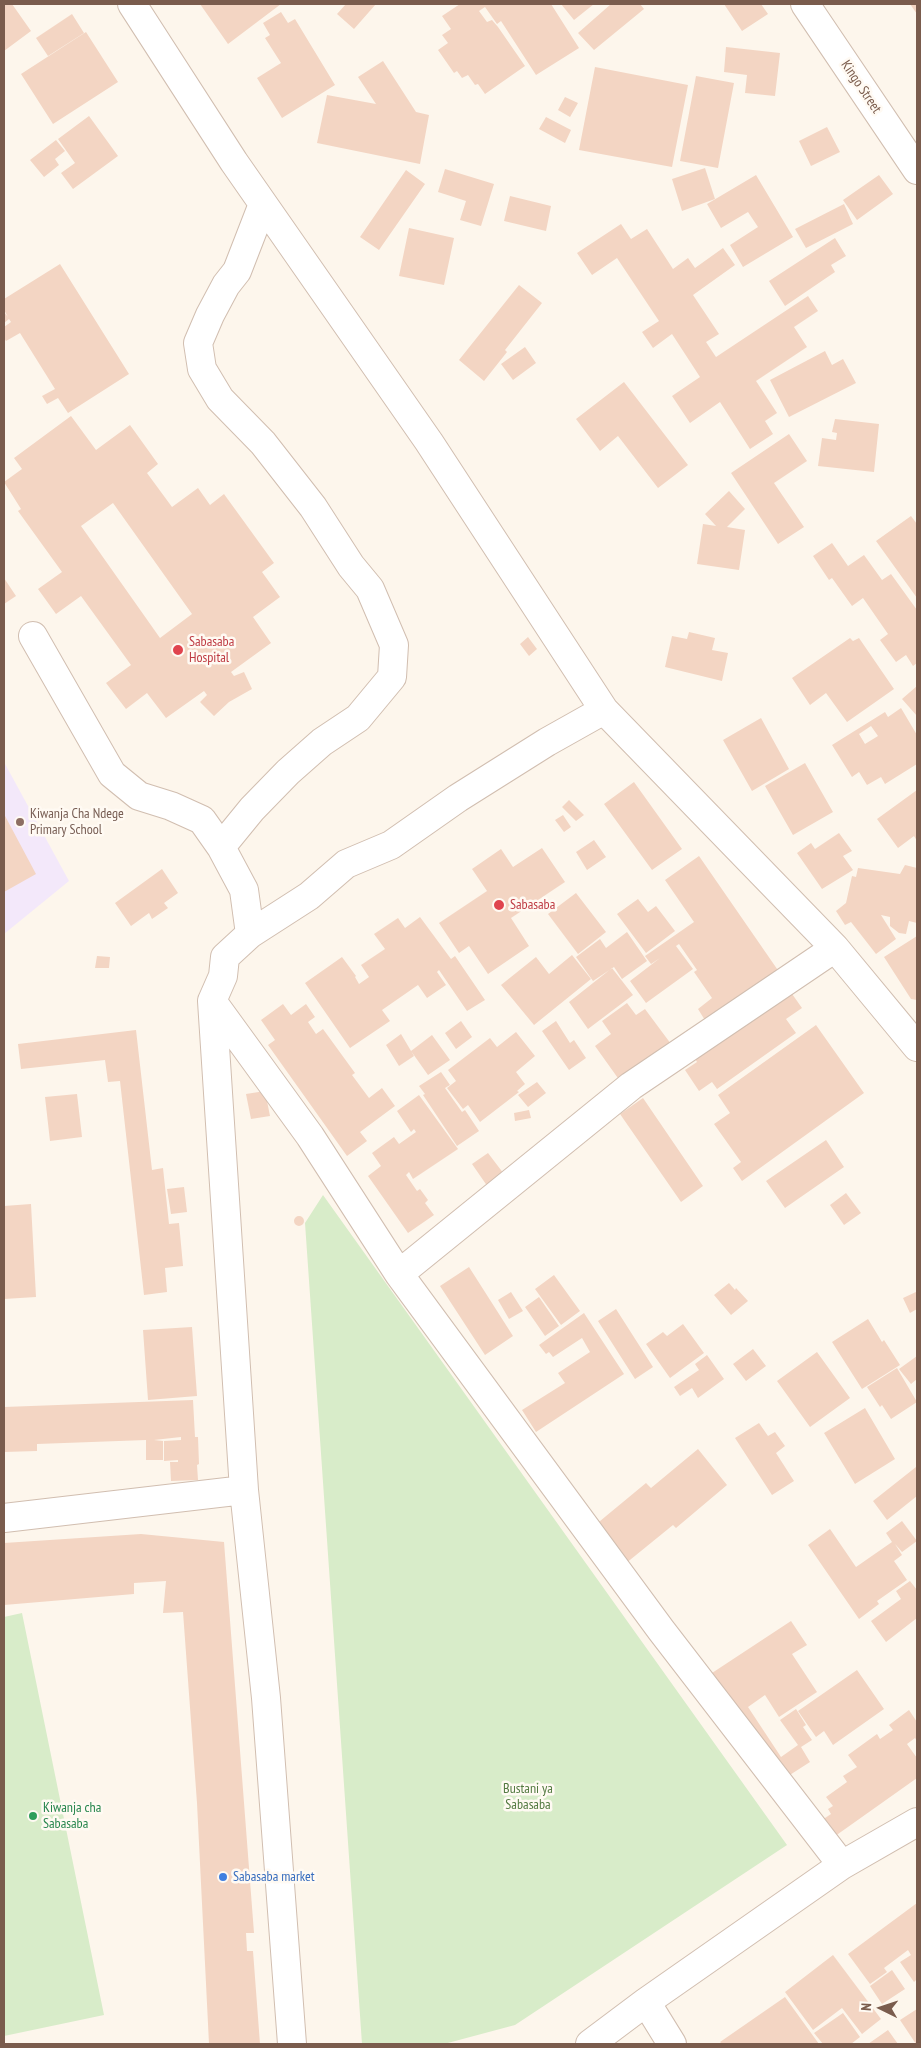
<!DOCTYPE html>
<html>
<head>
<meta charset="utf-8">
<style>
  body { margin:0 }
  #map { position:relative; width:921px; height:2048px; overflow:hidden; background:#fdf6ec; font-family:"PT Sans Narrow",sans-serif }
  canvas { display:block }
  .frame { position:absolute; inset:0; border:5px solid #7a5c4d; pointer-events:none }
  .north { position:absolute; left:856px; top:1983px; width:50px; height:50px; -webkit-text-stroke:4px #fffaf3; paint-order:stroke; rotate:274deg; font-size:14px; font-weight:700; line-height:20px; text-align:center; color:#7a5c4d }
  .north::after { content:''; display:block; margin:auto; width:18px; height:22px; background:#7a5c4d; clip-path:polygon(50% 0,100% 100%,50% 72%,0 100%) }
</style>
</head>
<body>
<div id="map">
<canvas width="921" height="2048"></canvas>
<div class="frame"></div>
<div class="north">N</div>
</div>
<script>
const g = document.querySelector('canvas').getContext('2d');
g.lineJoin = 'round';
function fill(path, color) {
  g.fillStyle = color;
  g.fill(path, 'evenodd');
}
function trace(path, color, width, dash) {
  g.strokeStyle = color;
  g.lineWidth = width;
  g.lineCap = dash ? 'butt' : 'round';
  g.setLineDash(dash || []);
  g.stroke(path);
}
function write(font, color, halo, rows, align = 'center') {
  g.font = font + ' "PT Sans Narrow",sans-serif';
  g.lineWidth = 5;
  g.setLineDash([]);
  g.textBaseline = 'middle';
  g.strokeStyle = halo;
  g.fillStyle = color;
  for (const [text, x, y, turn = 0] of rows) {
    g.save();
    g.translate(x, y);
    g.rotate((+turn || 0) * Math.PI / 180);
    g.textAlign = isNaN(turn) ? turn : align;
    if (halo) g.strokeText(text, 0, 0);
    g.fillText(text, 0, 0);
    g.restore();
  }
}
fill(new Path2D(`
  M4,762L69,881L4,934Z`), '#f3e8fa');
fill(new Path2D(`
  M323,1195L787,1845L515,2025L444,2044H362L305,1223Z
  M22,1613L104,2015L4,2036V1617Z`), '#d8ecc9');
fill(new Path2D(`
  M4,4H12L31,31L4,51Z
  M200,4H281L228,44Z
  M346,4H376L354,29L337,14Z
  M460,4H551L579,48L536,75L501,21L497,24L485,7L479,11L487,22L492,20L498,27L525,66L485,94L478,84L475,85L468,75L462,78L457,71L454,73L438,50L448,43L442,35L451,29L442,16Z
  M561,4H594L574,20Z
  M611,4H640L644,9L594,50L578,33Z
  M724,4H761L768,14L742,31Z
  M910,4H917V14Z
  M281,12L288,23L295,19L335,85L282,118L257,78L281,63L265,38L270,35L263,23Z
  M72,14L84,33L48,56L36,38Z
  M86,32L118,82L53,124L21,74Z
  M726,47L780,53L775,96L745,93L747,75L724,72Z
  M383,61L416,112L429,115L420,164L317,143L327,95L376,104L358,77Z
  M595,67L688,85L672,167L579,150Z
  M696,76L734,83L718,168L680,161Z
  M565,97L578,103L570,117L558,110Z
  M89,116L118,156L73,189L61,173L75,163L58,139Z
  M546,117L571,130L565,143L539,129Z
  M827,127L840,152L811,166L799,141Z
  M56,140L65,151L55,159L59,165L44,177L30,160Z
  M705,168L715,199L682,211L672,179Z
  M445,169L494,184L481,226L460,220L466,201L438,192Z
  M406,170L425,184L379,250L360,237Z
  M756,175L793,237L743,267L730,245L758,227L748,212L721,228L707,204Z
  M879,175L893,194L857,220L843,200Z
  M510,196L551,206L546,231L504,221Z
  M844,204L853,224L806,248L795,229Z
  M621,224L631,239L647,229L673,269L688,258L695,268L723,248L735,265L693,295L719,334L706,342L716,357L808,296L818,311L794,327L807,347L756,381L777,413L765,421L773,434L750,449L720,402L690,423L672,396L700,377L672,334L653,348L642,332L659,321L617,258L592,275L577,253Z
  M409,228L454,238L444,285L399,276Z
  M835,238L846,256L831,265L835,272L785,306L769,281Z
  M60,264L129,374L68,413L58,398L47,404L42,396L55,389L20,333L6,341L4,338V327L11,322L9,319L4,323V312L8,317L4,310V299Z
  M519,285L542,303L505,350L507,352L484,381L459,360Z
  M525,347L536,363L513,380L501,364Z
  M825,351L832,365L843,359L856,383L789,417L770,380Z
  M624,382L688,465L658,488L618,436L600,451L576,419Z
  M71,416L96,450L130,425L158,464L147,473L172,507L198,488L210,505L224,494L274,563L262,572L280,597L253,617L271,643L231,672L234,676L244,672L252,689L229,702L214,716L200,702L207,695L204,691L166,718L147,693L126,709L106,683L131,665L81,596L56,614L38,589L62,572L18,511L21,509L4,482L22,469L14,458ZM113,503L192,614L160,638L81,526Z
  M835,419L879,424L874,472L818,466L822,438L836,440L837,433L832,432Z
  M789,434L807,461L774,483L804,527L778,544L731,473Z
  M729,491L745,509L727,527L745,530L739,570L697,564L703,524L716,526L705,514Z
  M911,516L917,524V598L876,541Z
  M832,543L848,566L864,555L882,580L891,574L917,610V663L913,666L906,655L896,662L880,640L888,634L863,598L852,606L832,578L829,580L813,556Z
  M4,578L16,596L4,604Z
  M689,632L715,638L712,650L728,653L722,681L665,667L672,636L687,639Z
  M528,637L537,649L529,656L520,644Z
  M850,638L853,641L859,638L894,689L847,722L826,693L810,705L792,678Z
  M917,686V716L902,699Z
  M901,708L917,735V764L885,784L881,777L867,785L859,772L852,777L832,745L885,712L888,717ZM871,726L878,736L865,744L859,734Z
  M761,718L789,769L752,791L723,740Z
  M805,763L833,812L793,835L765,786Z
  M634,782L682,849L652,870L604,804Z
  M917,790V841L914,836L898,848L877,819Z
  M569,800L584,815L576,821L562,807Z
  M4,814L36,874L4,892Z
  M563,815L571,827L564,832L555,820Z
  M839,833L852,851L843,856L853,870L822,889L797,853L811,843L815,849Z
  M594,840L606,857L587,870L576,852Z
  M542,848L565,882L511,918L529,946L488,974L469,946L459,953L439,923L487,891L472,869L501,849L513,867Z
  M699,856L784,979L711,1030L698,1009L712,998L694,972L697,970L679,944L676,946L693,969L646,1003L630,981L660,958L651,964L645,956L694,922L665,880Z
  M905,865L917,868V923L909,921L906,934L899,933L890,926V917L881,915L896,939L876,954L851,922L845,925L836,911L846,903L852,876L856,877L858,868L900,874Z
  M162,869L178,893L164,903L168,908L152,919L149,913L131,926L115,903Z
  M576,893L606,932L578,954L548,914Z
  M638,899L648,912L656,906L675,931L646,953L617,914Z
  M420,917L451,959L455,956L485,1000L467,1011L439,970L437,972L446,985L427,998L418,985L382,1010L390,1021L350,1048L305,983L342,957L356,976L355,977L359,984L369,977L361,965L385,949L374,934L398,918L405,928Z
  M627,932L647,961L622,979L614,967L593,981L576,957L600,939L606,948Z
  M917,936V1000L911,999L884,957Z
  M572,955L591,979L534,1025L501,985L536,957L549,974Z
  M97,956L110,957L109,968H95Z
  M612,968L633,995L588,1029L569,1002Z
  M785,984L802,1008L786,1019L796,1033L717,1089L712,1082L699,1091L685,1070L697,1062L690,1051Z
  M627,1003L636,1015L645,1009L671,1044L620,1081L595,1046L611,1034L602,1021Z
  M283,1004L291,1015L306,1004L315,1017L308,1022L316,1034L323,1029L355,1073L352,1075L369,1098L382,1088L395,1106L360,1132L367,1141L347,1156L268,1045L275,1040L261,1020Z
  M461,1021L472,1037L456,1049L445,1033Z
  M556,1021L570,1043L574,1040L586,1058L569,1070L542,1031Z
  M816,1025L864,1093L742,1181L733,1168L741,1162L714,1124L730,1113L718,1095Z
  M136,1030L152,1170L163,1168L169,1224L179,1223L183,1266L165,1268L167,1292L144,1295L120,1081L108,1082L105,1060L21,1069L18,1044Z
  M516,1032L535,1056L516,1072L525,1084L517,1091L519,1092L480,1122L468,1105L463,1109L447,1088L456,1081L448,1070L490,1038L497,1047Z
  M401,1034L414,1056L399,1066L386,1045Z
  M432,1035L450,1060L428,1075L411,1051Z
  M441,1072L450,1085L445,1088L462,1112L465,1110L479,1131L457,1146L423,1095L425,1094L419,1086Z
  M537,1082L546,1093L528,1107L518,1095Z
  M265,1091L270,1116L251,1119L246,1094Z
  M77,1094L82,1137L50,1141L45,1097Z
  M419,1095L458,1149L413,1179L409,1172L406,1175L417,1191L420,1189L428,1200L425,1203L434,1215L408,1233L368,1176L381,1166L372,1153L394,1137L399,1144L416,1132L414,1129L411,1132L397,1111Z
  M643,1098L703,1186L681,1202L620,1114Z
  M529,1110L531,1118L515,1121L514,1113Z
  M826,1140L844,1167L785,1208L766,1181Z
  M488,1153L507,1178L490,1190L472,1164Z
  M184,1187L187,1212L171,1214L167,1189Z
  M846,1193L861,1213L844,1225L830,1205Z
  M31,1204L36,1297L4,1299V1206Z
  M294 1221a5 5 0 1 1 10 0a5 5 0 1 1-10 0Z
  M469,1267L513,1336L485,1355L440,1286Z
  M554,1275L580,1311L561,1325L535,1289Z
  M729,1283L735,1290L736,1288L748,1301L731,1315L714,1295Z
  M511,1292L523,1311L509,1319L498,1300Z
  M916,1292L917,1309L910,1313L903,1298Z
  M539,1297L559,1326L545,1336L525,1307Z
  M616,1309L653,1367L635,1379L598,1321Z
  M584,1313L624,1374L536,1432L522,1410L565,1383L558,1373L590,1352L582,1338L553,1357L549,1352L546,1354L539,1345Z
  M868,1319L882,1342L884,1340L900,1365L862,1389L832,1342Z
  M683,1324L704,1353L670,1378L646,1344L663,1332L667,1336Z
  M192,1327L197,1396L148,1400L143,1330Z
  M753,1349L766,1366L746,1381L733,1364Z
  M817,1352L850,1398L810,1427L777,1381Z
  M707,1355L724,1379L698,1398L692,1388L680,1396L674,1387L699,1370L695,1364Z
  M917,1356V1379L911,1384L899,1369Z
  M897,1368L917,1402L891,1419L882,1405L880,1407L867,1387Z
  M193,1400L195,1437H198L199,1464L197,1465L198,1480L171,1481L170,1462H178V1460L164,1461V1441L181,1440V1437L154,1440L163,1441V1460H146V1440L37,1444V1451L4,1452V1407Z
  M865,1408L895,1459L855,1484L824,1433Z
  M759,1423L768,1436L775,1432L785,1446L776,1453L794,1481L772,1495L735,1438Z
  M698,1449L727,1485L676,1528L673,1525L625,1564L594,1526L646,1483L651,1488Z
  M916,1467L917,1496L887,1520L873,1501Z
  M902,1521L917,1541L902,1552L895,1544L902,1555L894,1561L907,1580L877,1601L879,1604L859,1619L808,1545L830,1529L856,1567L892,1542L886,1533Z
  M141,1534L224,1542L254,1933H246L247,1951H253L260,2044H209L197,1803L183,1612L163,1613L166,1581L134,1583V1594L4,1605V1543Z
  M910,1581L917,1590V1618L886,1642L871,1621L901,1599L896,1591Z
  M791,1621L807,1645L792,1654L817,1692L779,1717L765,1695L748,1707L781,1757L798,1745L780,1720L796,1709L806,1725L803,1727L812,1740L801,1747L810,1762L782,1780L712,1673Z
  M857,1670L884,1709L833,1745L824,1731L816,1737L798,1711Z
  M909,1710L917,1722V1741L915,1738L907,1744L917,1758V1778L831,1839L819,1822L831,1814L828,1809L833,1806L826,1797L847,1782L843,1776L857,1767L848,1755L877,1734L880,1739L893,1730L889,1725Z
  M917,1903V1979L914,1982L900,1962L911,1955L908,1950L884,1968L887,1972L870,1984L848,1954Z
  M833,1955L881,2019L862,2034L842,2008L813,2030L785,1992Z
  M892,1970L905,1989L882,2004L870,1986Z
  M785,1997L819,2044H722L720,2042Z
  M917,2009V2044H916L900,2020Z
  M843,2013L860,2037L851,2044H823L814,2033Z
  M888,2030L898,2044H868Z`), '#f3d5c3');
const minor = new Path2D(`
  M132,4L234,162L429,442L604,710L835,948L917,1047
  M805,4L917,170
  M33,636L112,774L139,796L171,806L202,820L221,847
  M250,934L244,890L221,847L252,809L288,772L322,742L358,718L392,677L394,645L370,589L351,566L313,507L263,443L220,399L202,369L198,343L210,315L226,285L237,271L263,204
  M212,1001L310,1136L399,1274L661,1630L842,1865
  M399,1274L631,1086L835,948
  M4,1518L244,1490
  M646,2002L672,2044
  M292,2044L266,1698L244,1490L212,1001L223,976L225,957L250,934L309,896L346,864L391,845L458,798L547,742L604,710
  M590,2044L646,2002L842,1865L917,1822`);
trace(minor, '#d1beb0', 30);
trace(minor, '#fff', 28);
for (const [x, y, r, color] of [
  [178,650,6,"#e0444e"],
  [20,822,5,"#8d6e63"],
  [499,905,6,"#e0444e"],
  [33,1816,5,"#2e9e5b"],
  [223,1877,5,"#3f7fe0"]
]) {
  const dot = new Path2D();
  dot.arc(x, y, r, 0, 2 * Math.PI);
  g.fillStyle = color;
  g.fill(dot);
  trace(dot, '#fffaf3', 2);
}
write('14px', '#7a5c4d', '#fffaf3', [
  ["Kingo Street",861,87,56]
]);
write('14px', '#be3a42', '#fffaf3', [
  ["Sabasaba",189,642],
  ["Hospital",189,658],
  ["Sabasaba",510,905]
], 'left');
write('14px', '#785e54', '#fffaf3', [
  ["Kiwanja Cha Ndege",30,814],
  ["Primary School",30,830]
], 'left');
write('14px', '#537a41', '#fffaf3', [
  ["Bustani ya",528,1789],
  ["Sabasaba",528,1805]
]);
write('14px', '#27864d', '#fffaf3', [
  ["Kiwanja cha",43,1808],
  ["Sabasaba",43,1824]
], 'left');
write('14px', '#366cbe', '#fffaf3', [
  ["Sabasaba market",233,1877]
], 'left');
</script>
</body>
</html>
